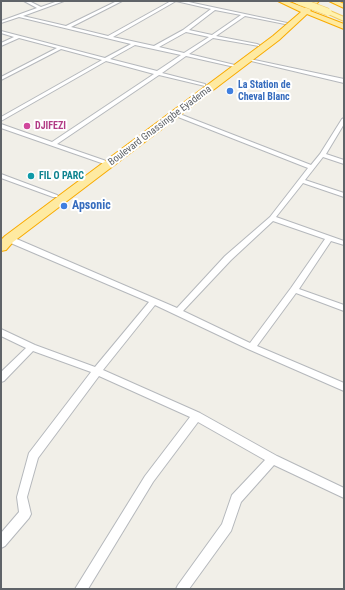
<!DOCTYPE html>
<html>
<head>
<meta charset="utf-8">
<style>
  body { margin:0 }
  #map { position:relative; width:345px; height:590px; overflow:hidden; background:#f1efe8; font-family:"Roboto Condensed",sans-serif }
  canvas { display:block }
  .frame { position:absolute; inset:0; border:2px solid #5f6368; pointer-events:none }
</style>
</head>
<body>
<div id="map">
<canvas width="345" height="590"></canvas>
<div class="frame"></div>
</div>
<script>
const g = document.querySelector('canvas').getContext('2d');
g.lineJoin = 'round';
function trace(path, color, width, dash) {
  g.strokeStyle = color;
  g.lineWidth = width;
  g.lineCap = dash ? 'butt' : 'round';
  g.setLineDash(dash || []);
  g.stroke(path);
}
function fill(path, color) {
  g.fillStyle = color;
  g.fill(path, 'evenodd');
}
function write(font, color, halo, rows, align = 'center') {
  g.font = font + ' "Roboto Condensed",sans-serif';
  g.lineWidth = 4;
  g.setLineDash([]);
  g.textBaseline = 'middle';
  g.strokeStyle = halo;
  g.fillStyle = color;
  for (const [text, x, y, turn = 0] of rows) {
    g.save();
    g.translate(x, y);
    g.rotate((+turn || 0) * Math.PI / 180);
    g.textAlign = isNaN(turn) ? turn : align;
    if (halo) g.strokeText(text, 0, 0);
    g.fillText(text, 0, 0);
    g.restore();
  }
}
const minor = new Path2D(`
  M24,1H29L41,7L58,1H64L23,16L66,26L117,1H122L71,27L108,36L171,1H176L113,37L154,46L183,30L211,9L176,1H184L287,23L285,24L245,16L216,36L257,44L259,45V46L213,38L189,54L239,66V68L186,56L162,73L205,84V86L159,75L57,144L112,163V165L110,166L1,128V124L52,142L154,74L106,61L1,121V117L102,60L61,49L1,80V77L57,48L19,38L1,46V43L14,37L1,33V31L105,58L131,44L19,17L1,23V21L37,8ZM215,10L241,15L212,35L189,30ZM186,32L209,37L184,53L159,47ZM135,45L181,55L157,71L110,59Z
  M245,58L344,79V83L247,60H245Z
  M173,113H177L311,165L320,154L342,119L344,118V124L326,154L344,160V164L323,157L305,180L344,193V197L303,183L276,217L344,241V245L331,241L299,289L344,305V311L296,293L257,346L344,383V391L248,349L155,305L103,370L200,413L277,456L344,488V498L274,465L241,502L231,531L189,589H176L178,585L222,524L232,495L265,460L198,422L153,482L88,589H75L145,476L190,417L99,376L38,458L27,497L31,514L29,518L5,546L1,548V533L19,512L17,497L29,453L91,372L33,351L4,381L1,382V372L26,348L1,336V329L35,345L95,367L149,302L6,241L5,239L6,237H12L177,308L225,256L270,217L308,168L173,115ZM273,221L325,239L291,288L250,343L183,311L231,260Z
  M1,174L57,195L58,196L57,197H53L1,178Z`);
const primary = new Path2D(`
  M326,11H330L344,17V21L326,13Z`);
const trunk = new Path2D(`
  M278,1H287L305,8L312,1H319L310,11L344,24V29L307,14L279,40L13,242L6,250L1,251V240L5,236L273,36L301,12Z
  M329,1H338L344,4V8Z`);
trace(minor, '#b5b8bc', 2);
trace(primary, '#f2c960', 2);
trace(trunk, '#f9ab00', 2);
fill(minor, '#fff');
fill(primary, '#fff2af');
fill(trunk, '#feeaa1');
const primaryBridge = new Path2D(`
  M299,1L328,12`);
trace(primaryBridge, '#f2c960', 8, []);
trace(primaryBridge, '#fff2af', 7);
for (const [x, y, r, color] of [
  [230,91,4,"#3f7fe0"],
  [27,126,4,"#d1479c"],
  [31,176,4,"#0f9aa8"],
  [64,206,4,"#3f7fe0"]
]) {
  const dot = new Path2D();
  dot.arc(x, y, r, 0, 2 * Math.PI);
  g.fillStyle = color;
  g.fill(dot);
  trace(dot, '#fff', 1.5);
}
write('bold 10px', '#366cbe', '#fff', [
  ["La Station de",238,85],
  ["Cheval Blanc",238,97]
], 'left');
write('bold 10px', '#b23c85', '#fff', [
  ["DJIFEZI",35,126]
], 'left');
write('10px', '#5f6368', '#fff', [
  ["Boulevard Gnassingbe Eyadema",160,126,-37]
]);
write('bold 10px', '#0d838f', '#fff', [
  ["FIL O PARC",39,176]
], 'left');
write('bold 12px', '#366cbe', '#fff', [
  ["Apsonic",72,206]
], 'left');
</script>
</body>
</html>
